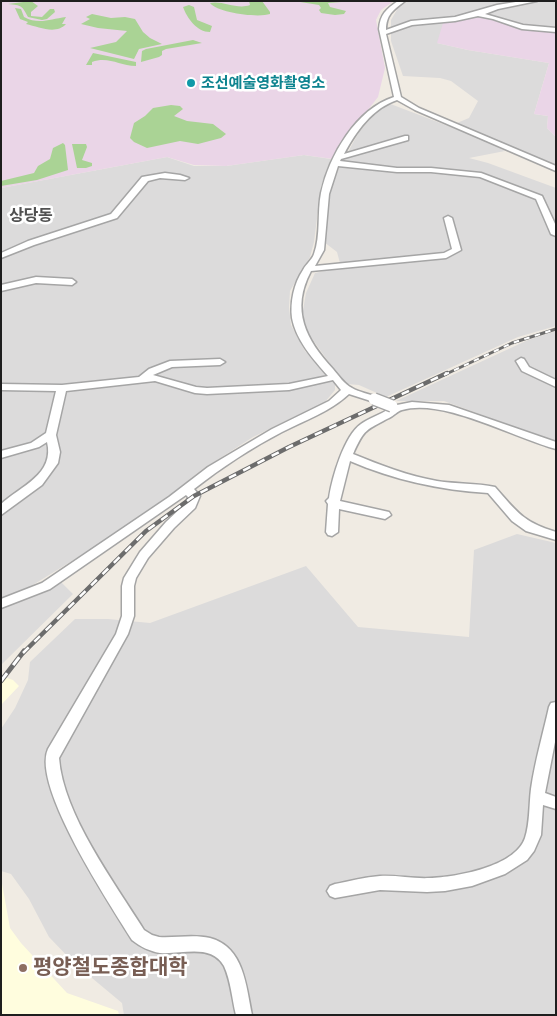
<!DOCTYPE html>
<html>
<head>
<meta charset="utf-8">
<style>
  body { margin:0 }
  #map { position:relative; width:557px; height:1016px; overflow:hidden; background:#f0ebe3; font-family:Inter,sans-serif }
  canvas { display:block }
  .frame { position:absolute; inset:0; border:2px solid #1e1e1e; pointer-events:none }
</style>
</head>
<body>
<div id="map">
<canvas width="557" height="1016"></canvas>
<div class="frame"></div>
</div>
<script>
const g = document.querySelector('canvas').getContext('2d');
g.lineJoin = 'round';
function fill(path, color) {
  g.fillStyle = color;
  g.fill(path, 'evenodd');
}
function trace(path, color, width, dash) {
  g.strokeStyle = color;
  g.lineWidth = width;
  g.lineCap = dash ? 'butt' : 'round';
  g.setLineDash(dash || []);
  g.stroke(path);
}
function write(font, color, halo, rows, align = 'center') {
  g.font = font + ' Inter,"Noto Sans KR",sans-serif';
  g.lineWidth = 5;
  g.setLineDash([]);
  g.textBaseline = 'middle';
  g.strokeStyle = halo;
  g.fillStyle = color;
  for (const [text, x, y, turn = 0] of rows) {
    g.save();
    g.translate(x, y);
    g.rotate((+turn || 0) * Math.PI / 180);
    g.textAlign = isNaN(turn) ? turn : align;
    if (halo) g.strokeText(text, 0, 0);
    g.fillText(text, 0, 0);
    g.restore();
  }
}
fill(new Path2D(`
  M408,1H556V32L437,43L468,50L549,63L534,114L548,116L547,128L556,137V167L457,123L469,118L478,101L451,81L440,78L403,76L391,41V20L398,8Z
  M388,103L482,139L505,151L469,158L488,163L556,188V326L518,337L386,397L359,385L347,384L333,368L310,336L304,324L302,316L306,293L315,273L341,267L337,252L324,242L327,205L333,179L359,132L381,106Z
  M304,155L331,159L321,187L314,242L310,257L290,291L289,307L291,325L305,351L325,370L335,383V390L325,402L253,437L200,471L145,516L23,591L1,600V188L167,157L194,166H226Z
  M556,331V442L444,401H396L528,340Z
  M517,534L556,543V1015H124L122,1003L74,963L49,937L29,899L11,874L1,871V729L15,708L28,680L30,662L75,619H108L150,623L306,566L358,627L469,637L474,550Z
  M60,581L73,594L1,665V608Z`), '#dcdbdb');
fill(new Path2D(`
  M1,1H394L381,10L376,20L385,68L378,97L345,139L333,159L304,155L226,166L194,165L167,157L1,188Z
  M480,17L497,19L517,27L556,32V137L547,128L548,116L534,114L549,63L468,50L437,43L443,23Z`), '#ead5e7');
fill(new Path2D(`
  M1,676L13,680L19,686L1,705Z
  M1,878L10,928L21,943L67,993L118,1011L119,1015H1Z`), '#fffdde');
fill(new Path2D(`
  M31,1L38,6L31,12V16L42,17L50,9H54L55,12L47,19L42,20L28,17C22,6 22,5 8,4Z
  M249,1H262L270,12V14C258,18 218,13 210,3C222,0 237,10 250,5Z
  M294,1H354L328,3L330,7L346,11L344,14L335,15L321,13L319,10L321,8L319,5Z
  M189,5L194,7L197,20L212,26L210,32C197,32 187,18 183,7Z
  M15,8L21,9L24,17C39,25 50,19 66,17L62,24H66C56,35 39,27 26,24L28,22L20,19Z
  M92,14L111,18L125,17L135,19L143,32L150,38L162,44L139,49L134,59L90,48L116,42L127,31L98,28L81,24L90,19L86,17Z
  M193,40L202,43L166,49L162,51V55L159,57L141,62L142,51L146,49Z
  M93,53L136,62V66C119,66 109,56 92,62V65H86Z
  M171,105L180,106L183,109L174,116L187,121L213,124L226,134L221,138L198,144L180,141L147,148L134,142L130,138L134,123L145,116L153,108Z
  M63,143L65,145L68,170L37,180L1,186V181L34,173L38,166L50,159L53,148Z
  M72,144H86L87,147L82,160L92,163V166L86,168H77Z`), '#aad395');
const minor = new Path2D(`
  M398,1H405C393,10 386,15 386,30L411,21L455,17L497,5L522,1H537L498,9L485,14L523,25L556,28V32L522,29L493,19L478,16L455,21L412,25L386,34L401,97L419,108L556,166V171L415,110L397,100C373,108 356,131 344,154L405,136H408V140L341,159L340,161L397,168H431L481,173L542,196L556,226V236L551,234L536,199L480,177L431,172H397L338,166L329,194L324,250L315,266L444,253L452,249L444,218L448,216L452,218L461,250L446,258L311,271C290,310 306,340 333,369C338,375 345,385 352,388C359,392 369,394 378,397L379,399L374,402L349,394C330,412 305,420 282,432C251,448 221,468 194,489L200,496L195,508L174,528L148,558L136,578L134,586V616L128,634L59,758C63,814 114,882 144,930L152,935L159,937C176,938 194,934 210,938C244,947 246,986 252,1015H236C232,999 231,981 224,966C211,943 181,955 160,953C149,951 141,947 132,940C111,906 31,786 48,749L116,634L122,616V586L124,578L140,552L166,522L186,503L188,497L186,495L50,589L1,608V599L42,583L169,497L208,467L272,429L329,401L341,390L333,380L289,390L207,394L195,393L155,381L66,391L56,435L60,452L58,463L42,485L1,515V504C21,486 55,474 47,442L39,447L1,458V451L31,443L46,433L56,391L1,390V384L62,385L139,377L149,369L170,361L220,359L225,362L220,365L172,367L153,375L196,387L207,388L289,384L328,376C313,359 296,340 292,318C290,302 294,283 303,270C306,264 312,260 314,254C321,235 317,213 321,193C329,156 356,109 394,97L379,29C380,15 386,9 398,1Z
  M165,173L180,175L189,178L185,180L160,178L148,181L117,218L34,245L1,258V253L28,241L111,214L142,177Z
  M36,277L72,279L76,282L72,285L36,283L1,291V285Z
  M521,358L524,359L529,367L556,380V387L522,371L516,361Z
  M412,402L449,405L556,442V449C514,438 444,398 402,410C397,411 394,416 389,418C366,430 364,429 353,454C380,465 408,476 437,481C456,484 477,483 495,487C517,512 523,522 556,532V540L526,531L512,521L488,493C440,490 394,480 350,461L340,501L389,512L391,515L385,519L339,509L338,532L332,536L328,535L326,532L328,504L326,501L329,498C332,478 344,436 361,424C369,418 380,415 389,409L387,406L388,404L397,405Z
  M556,702V737L545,793L556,797V809L543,805L541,835L534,851L527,860L505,874L472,886L445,891L427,892L380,890L335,898L330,896L327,891L330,886L335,884C350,881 365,877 380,876C397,875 413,879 430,878C456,877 515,867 525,838C530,823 529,805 531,789C535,761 543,734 549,707L551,703Z`);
trace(minor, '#a5a5a5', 3);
fill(minor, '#fff');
const railFar2 = new Path2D(`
  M444,375L512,343L556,329`);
const railFar1 = new Path2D(`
  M23,653L146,531L194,496L289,447L447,373`);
const rail = new Path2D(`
  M1,681L24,651`);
trace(railFar2, '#6c6c6c', 3);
trace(railFar1, '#6c6c6c', 4.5);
trace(rail, '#6c6c6c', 5);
trace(railFar2, '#fff', 2, [5.5]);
trace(railFar1, '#fff', 2.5, [8]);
trace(rail, '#fff', 3, [10]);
const minorBridge = new Path2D(`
  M374,399L392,406`);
trace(minorBridge, '#a5a5a5', 14, []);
trace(minorBridge, '#fff', 11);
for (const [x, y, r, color] of [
  [191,83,5,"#0f9aa8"],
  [23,968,5,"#8d6e63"]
]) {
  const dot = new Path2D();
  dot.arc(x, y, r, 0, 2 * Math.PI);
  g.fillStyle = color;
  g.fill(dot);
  trace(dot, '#fff', 2);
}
write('bold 15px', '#0d838f', '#fff', [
  ["조선예술영화촬영소",201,83]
], 'left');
write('bold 16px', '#515151', '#fff', [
  ["상당동",31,216]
]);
write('bold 21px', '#785e54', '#fff', [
  ["평양철도종합대학",33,968]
], 'left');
</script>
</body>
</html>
